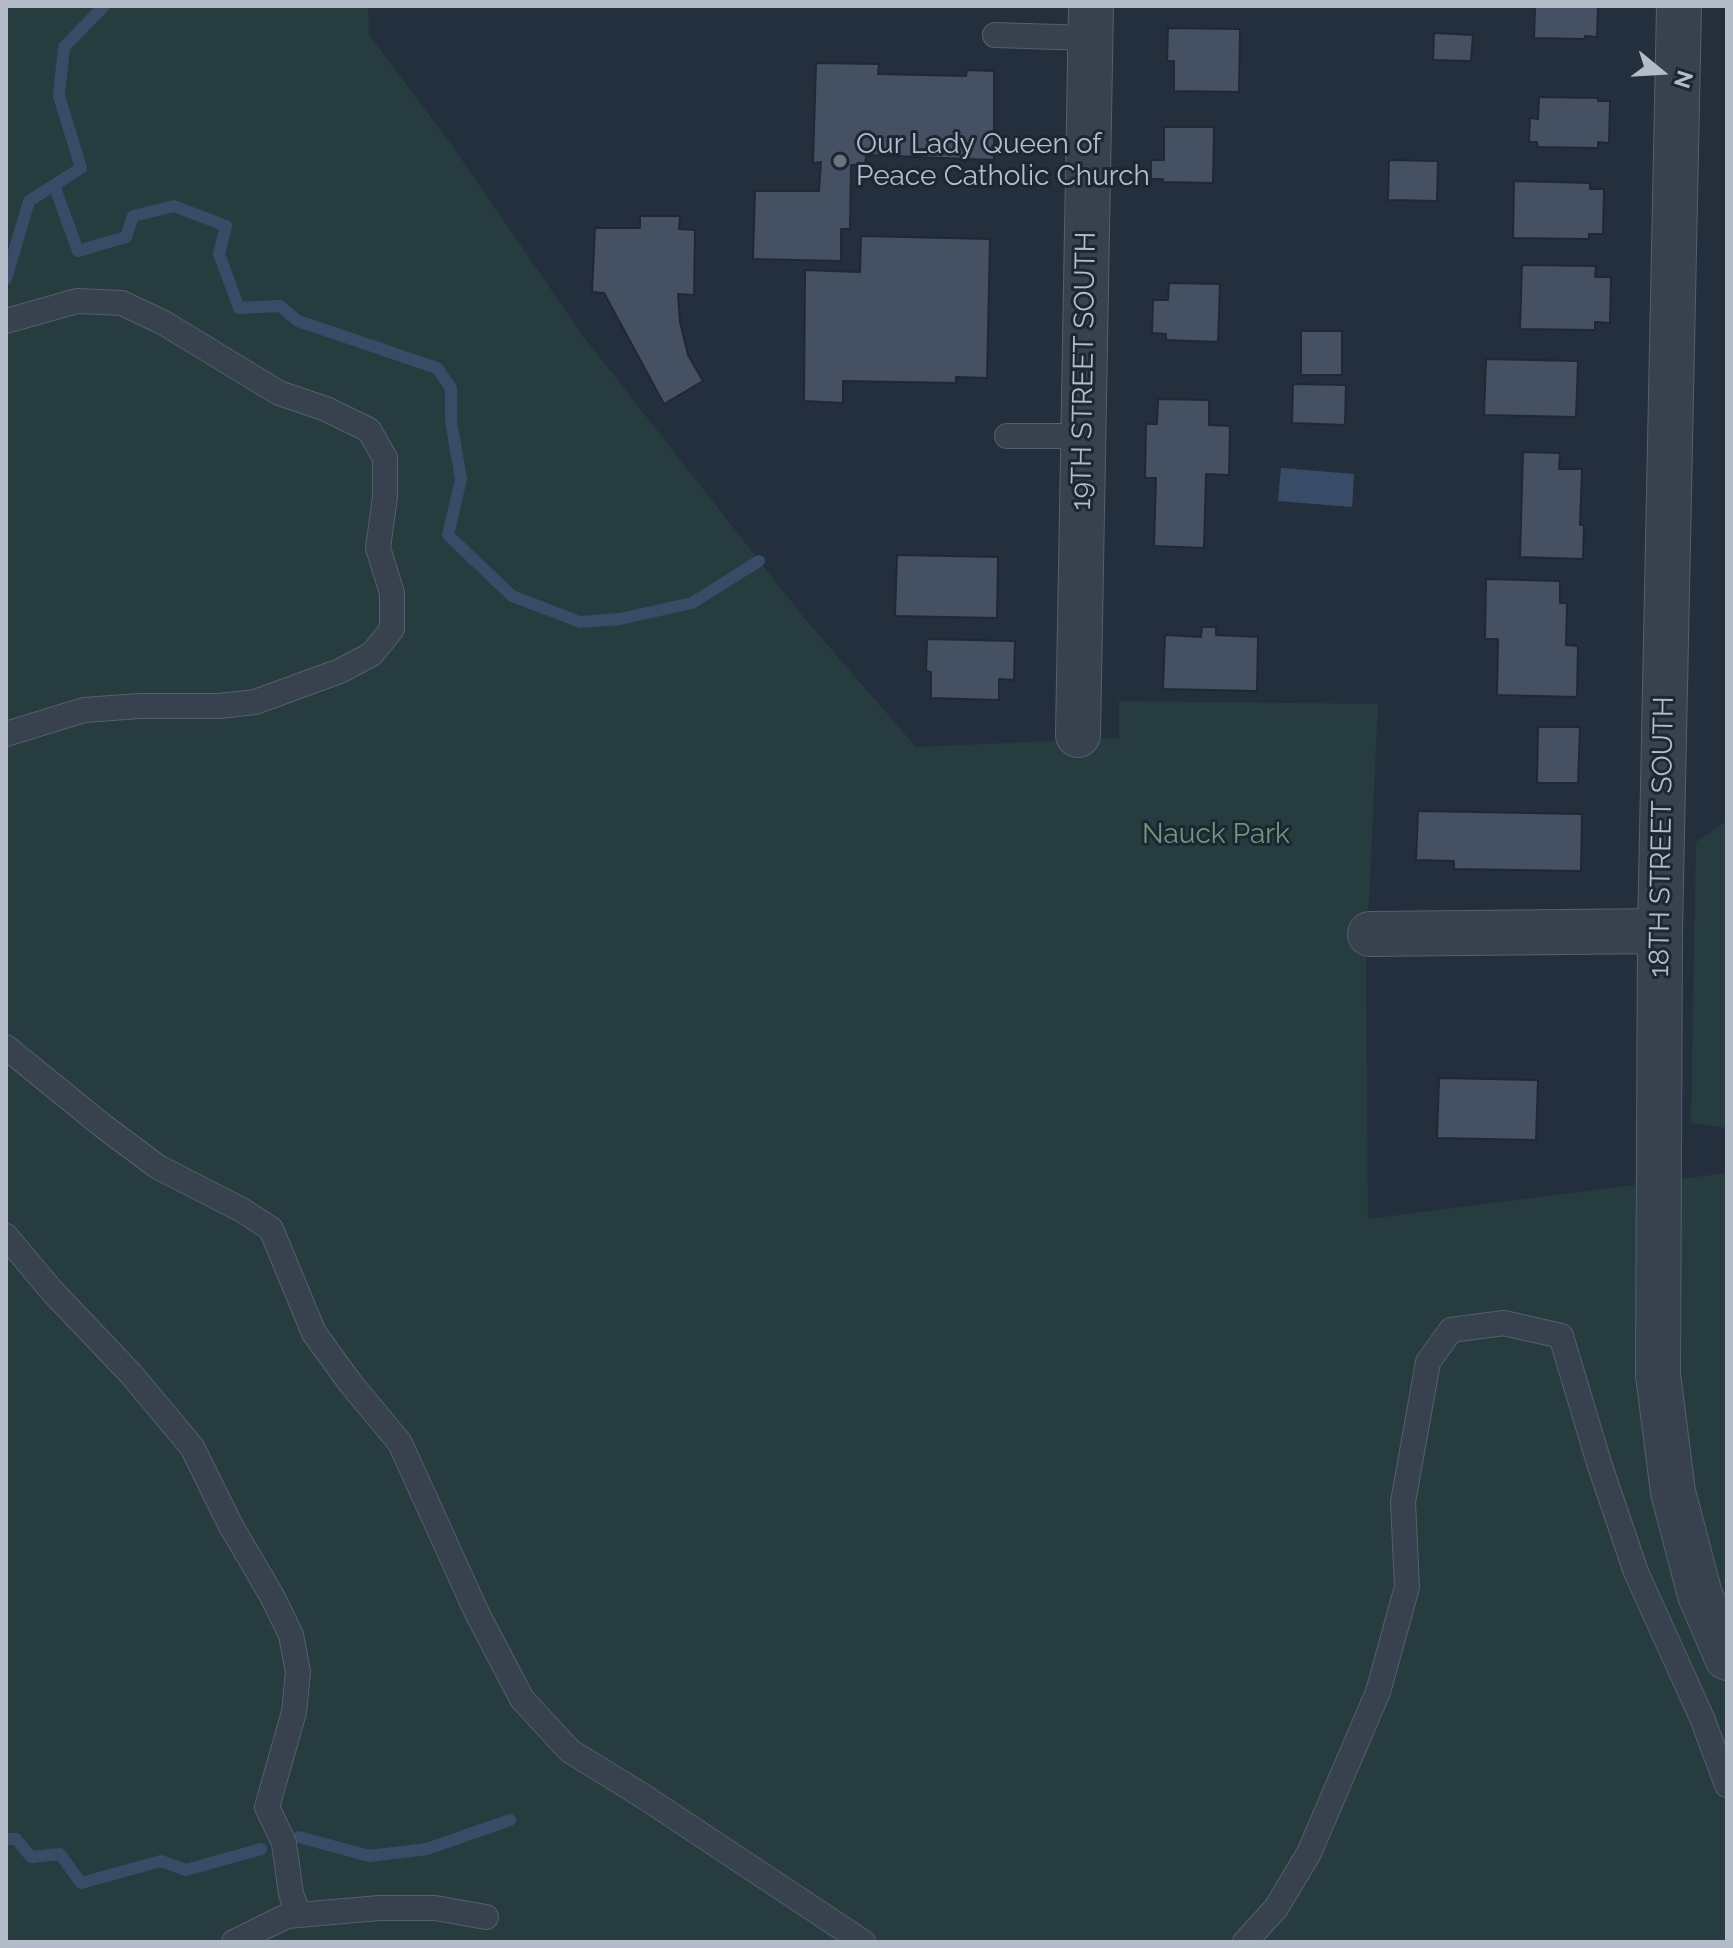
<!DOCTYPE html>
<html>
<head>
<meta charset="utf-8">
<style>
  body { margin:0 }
  #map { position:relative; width:1733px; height:1948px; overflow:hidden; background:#242f3e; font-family:Raleway,sans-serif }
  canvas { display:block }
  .frame { position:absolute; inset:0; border:8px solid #b4bcc9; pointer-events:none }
  .north { position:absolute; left:1621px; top:32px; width:80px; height:80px; -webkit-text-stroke:6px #1d2633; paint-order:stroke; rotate:108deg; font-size:22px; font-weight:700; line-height:32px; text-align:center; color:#b4bcc9 }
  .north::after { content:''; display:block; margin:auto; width:28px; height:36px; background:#b4bcc9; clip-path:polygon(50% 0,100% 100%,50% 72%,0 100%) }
</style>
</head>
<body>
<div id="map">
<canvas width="1733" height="1948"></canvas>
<div class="frame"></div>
<div class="north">N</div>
</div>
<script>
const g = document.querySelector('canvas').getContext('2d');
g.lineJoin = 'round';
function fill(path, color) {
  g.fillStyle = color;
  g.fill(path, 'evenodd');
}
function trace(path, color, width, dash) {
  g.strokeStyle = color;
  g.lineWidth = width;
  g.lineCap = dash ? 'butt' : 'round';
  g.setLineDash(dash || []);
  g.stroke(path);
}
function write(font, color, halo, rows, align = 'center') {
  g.font = font + ' Raleway,sans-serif';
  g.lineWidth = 6;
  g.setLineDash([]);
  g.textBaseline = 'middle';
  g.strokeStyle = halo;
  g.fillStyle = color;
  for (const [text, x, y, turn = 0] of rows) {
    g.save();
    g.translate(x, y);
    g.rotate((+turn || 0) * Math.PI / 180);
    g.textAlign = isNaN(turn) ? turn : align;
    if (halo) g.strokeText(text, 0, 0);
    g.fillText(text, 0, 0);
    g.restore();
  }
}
fill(new Path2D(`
  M6,6H368L369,35L453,147L583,336L805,619L916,747L1119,738V701L1378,704L1366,965L1368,1219L1727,1173V1942H6Z
  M1727,821V1128L1691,1123L1696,842Z`), '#263c3f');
fill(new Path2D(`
  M1281,468L1354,474L1352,507L1278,501Z`), '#394c67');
trace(new Path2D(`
  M54,185L78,251L126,237L133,216L174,206L226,226L219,254L239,308L280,306L298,321L437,368L451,388V421L461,479L448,535L512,596L580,622L620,619L692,603L759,561
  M6,279L29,201L81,168L59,96L64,47L104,6
  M299,1837L369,1856L427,1849L510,1820
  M6,1839H16L31,1857L60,1854L81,1883L161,1861L186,1870L261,1849`), '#394c67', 12);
const building = new Path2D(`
  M1535,6H1598L1597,37L1585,36V39L1534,38Z
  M1168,28L1240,29L1239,92L1174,91V61H1167Z
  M1434,33L1473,35L1471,61L1433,60Z
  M816,63L879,64L878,74L966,76L967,70L994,71V160L866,155L865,165H851L850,229H841V261L753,259L755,191H819L821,162L813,163Z
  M1539,97L1598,98V101H1610L1609,143L1598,142V148L1538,147L1537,142H1529L1530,118L1538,119Z
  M1164,127H1214L1213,183L1163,182V179H1151V160H1164Z
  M1389,160L1438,161L1437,201L1388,200Z
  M1514,181L1590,183V189H1604L1603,234H1589V239L1513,238Z
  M640,216H680L679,229L695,230L694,295L678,294L680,322L688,355L703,381L664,404L604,293L592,292L595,228H640Z
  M861,236L990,239L987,378L956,377V383L843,381V403L804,401L805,270L860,272Z
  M1522,265L1596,266L1595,277H1611L1610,323L1595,322V330L1520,329Z
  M1169,283L1220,284L1218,342L1166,340V334L1152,333L1153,300H1168Z
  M1301,331H1342V375H1301Z
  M1486,359L1578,361L1576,417L1484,415Z
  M1293,384L1346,385L1345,425L1292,423Z
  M1158,399L1209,400V425L1230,426L1229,475L1206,474L1204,548L1154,546L1156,478H1145L1146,424H1157Z
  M1523,452L1560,453L1559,469H1582L1580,525H1584L1583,559L1520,557Z
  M897,555L998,557L997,618L895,616Z
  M1486,579L1560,581V603H1567L1566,645L1578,646L1577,697L1497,695L1498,639H1485Z
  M1202,627H1216V635L1258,637L1257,691L1163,689L1165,635L1201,637Z
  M927,639L1015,641L1014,680L999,679V700L931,698V672L926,671Z
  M1538,727H1580L1578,783H1537Z
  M1418,811L1582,814L1581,871L1454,869V861L1416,860Z
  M1439,1078L1538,1080L1536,1140L1437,1138Z`);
fill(building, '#455162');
trace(building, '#1f2835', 2);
const lane = new Path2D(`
  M995,35L1090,38
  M6,321L77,301L122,303L164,323L279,393L326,409L369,430L385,458V497L378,548L392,593V629L372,654L340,671L255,702L219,706H139L84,710L6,734
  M1007,436H1082
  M6,1047L103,1126L158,1167L242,1210L271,1229L314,1333L351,1384L400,1443L477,1613L522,1699L570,1751L643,1796L863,1942
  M6,1236L52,1291L131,1374L192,1447L231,1526L272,1596L291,1635L298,1672L294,1712L267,1807L284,1843L291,1894L299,1915
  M234,1942L287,1916L379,1908H435L486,1917
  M1245,1942L1276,1908L1309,1853L1378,1692L1407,1587L1403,1502L1428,1362L1451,1330L1504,1323L1561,1336L1599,1463L1636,1572L1702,1718L1727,1785`);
const street = new Path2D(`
  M1679,6L1660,931L1658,1375L1673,1492L1700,1595L1727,1658
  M1078,735L1091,6
  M1370,934L1660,931`);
trace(lane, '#565f6c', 26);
trace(street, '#565f6c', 46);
trace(lane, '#38414e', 24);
trace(street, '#38414e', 44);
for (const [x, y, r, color] of [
  [840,161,8,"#6b7280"]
]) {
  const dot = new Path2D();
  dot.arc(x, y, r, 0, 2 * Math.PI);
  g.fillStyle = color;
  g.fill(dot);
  trace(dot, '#1d2633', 3);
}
write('28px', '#b4bcc9', '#1d2633', [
  ["Our Lady Queen of",856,145],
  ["Peace Catholic Church",856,177]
], 'left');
write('28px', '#b4bcc9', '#1d2633', [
  ["19TH STREET SOUTH",1084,371,-89],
  ["18TH STREET SOUTH",1662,837,-89]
]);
write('28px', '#6b9a76', '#1d2633', [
  ["Nauck Park",1216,835]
]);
</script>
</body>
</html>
